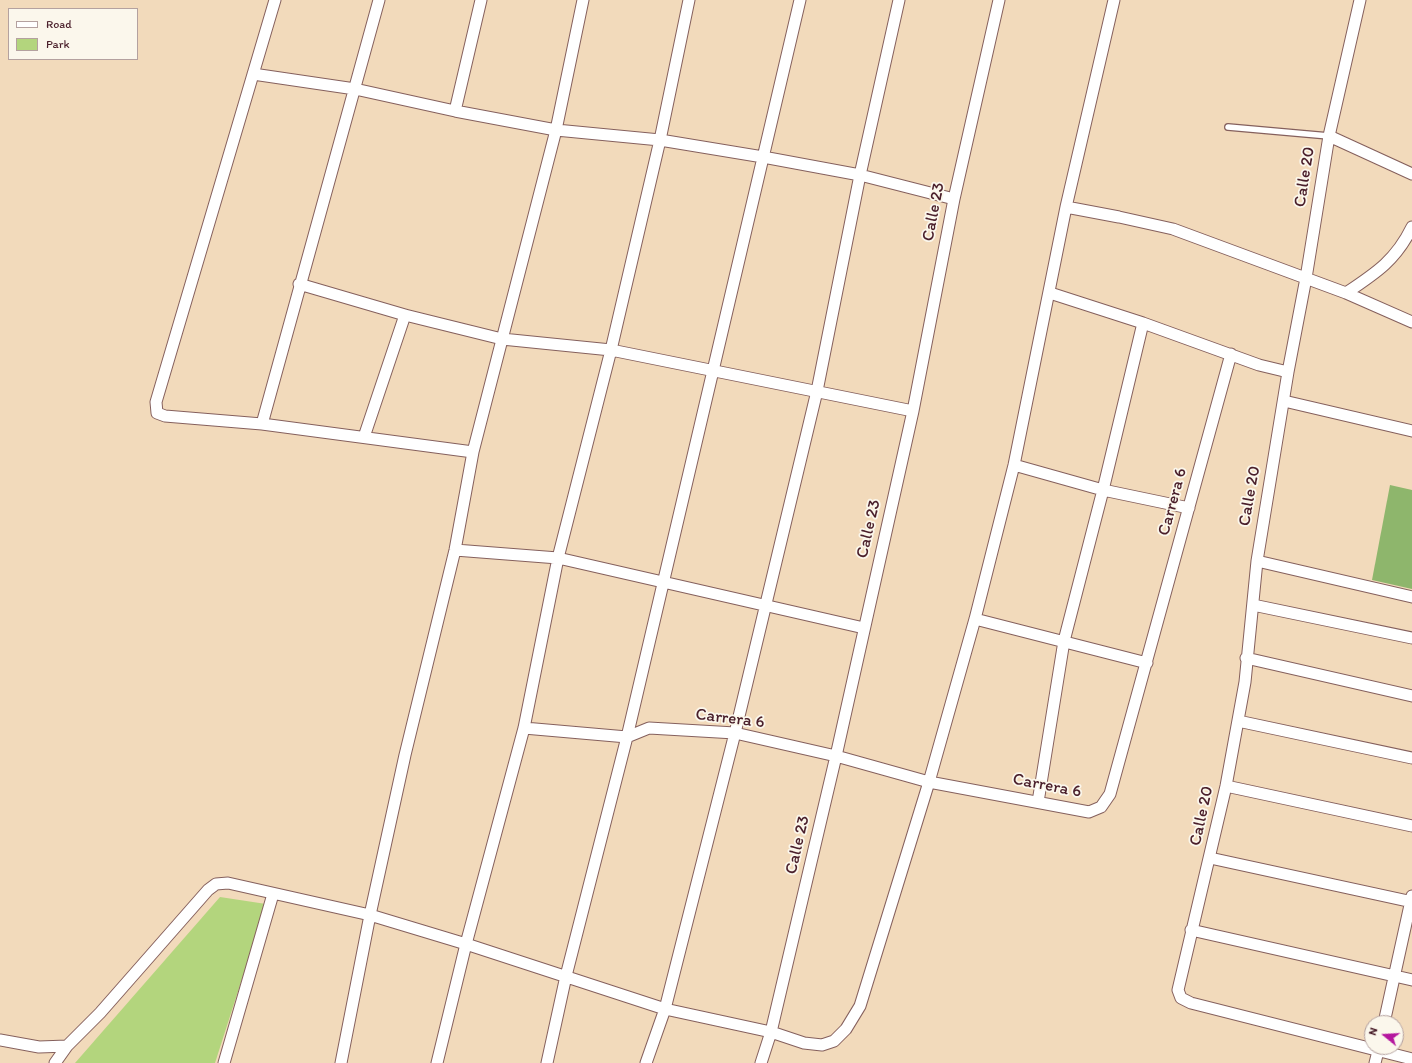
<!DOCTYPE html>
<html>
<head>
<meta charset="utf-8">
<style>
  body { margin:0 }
  #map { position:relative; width:1412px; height:1063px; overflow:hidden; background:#f2dabb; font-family:Itim,sans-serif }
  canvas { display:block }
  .legend { position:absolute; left:8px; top:8px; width:130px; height:52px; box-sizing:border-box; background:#fbf7ec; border:1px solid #b4a19f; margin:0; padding:5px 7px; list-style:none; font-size:12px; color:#4a1f2b }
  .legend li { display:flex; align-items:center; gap:8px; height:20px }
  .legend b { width:20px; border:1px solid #b4a19f }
  .north { position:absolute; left:1364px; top:1015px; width:40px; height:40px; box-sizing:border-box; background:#fbf7ec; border:1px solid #b4a19f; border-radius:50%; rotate:288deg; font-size:11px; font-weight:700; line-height:16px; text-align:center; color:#4a1f2b }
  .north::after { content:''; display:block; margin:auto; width:14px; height:18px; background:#b5179e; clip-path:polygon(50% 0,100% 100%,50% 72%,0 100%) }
</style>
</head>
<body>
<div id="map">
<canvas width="1412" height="1063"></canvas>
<ul class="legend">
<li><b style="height:5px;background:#fff"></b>Road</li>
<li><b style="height:11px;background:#b3d57d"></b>Park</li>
</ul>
<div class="north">N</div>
</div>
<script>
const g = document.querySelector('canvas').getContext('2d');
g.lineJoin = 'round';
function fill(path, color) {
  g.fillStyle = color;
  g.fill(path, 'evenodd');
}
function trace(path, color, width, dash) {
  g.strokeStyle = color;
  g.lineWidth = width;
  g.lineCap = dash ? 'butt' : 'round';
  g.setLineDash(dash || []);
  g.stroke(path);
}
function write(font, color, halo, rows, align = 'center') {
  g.font = font + ' Itim,sans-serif';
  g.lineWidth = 3.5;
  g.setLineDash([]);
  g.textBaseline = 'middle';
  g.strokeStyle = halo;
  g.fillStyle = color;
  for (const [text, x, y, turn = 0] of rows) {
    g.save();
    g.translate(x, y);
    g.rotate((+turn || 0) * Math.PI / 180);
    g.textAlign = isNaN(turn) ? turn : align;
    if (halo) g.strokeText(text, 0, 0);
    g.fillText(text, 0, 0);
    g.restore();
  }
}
fill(new Path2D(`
  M220,897L266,904L215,1063H75Z`), '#b3d57d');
fill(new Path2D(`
  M1390,485L1412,490V589L1372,580Z`), '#8eb66c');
const lane = new Path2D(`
  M1228,127L1329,136`);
const street = new Path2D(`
  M275,0L156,402L157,413L165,416L262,424L473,452
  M1360,0L1329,136L1306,278L1288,372L1257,561L1245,682L1226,786L1178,990L1181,998L1191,1003L1412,1059
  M253,74L355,89L455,111L556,130L660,140L763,157L860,175L954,199
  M455,111L481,0
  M1329,136L1412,174
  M1066,207L1119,217L1173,229L1346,293L1412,322
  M299,284L405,315L502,339L611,350L913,411
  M1050,293L1143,323L1259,365L1288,372
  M1346,293C1376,273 1396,260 1412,227
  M1284,401L1412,431
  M262,424L379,0
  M364,437L405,315
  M1014,465L1103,490L1189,508
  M455,550L558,558L864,628
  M1257,561L1412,597
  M1253,605L1412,638
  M975,619L1147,663
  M1246,658L1412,696
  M1238,721L1412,758
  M524,728L627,737L649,728L735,733L836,756L929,782L1089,812L1101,807L1110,794L1231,354
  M1226,786L1412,826
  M1038,802L1064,641L1103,490L1143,323
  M1210,858L1412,902
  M1191,930L1412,980
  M1384,1023L1412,896
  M0,1040L39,1047L67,1046
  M55,1063L67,1046L100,1013L208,890L216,884L228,883L370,915L466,944L665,1009L771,1032L804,1043L822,1045L834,1041L846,1029L860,1006L929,782L975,619L1014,465L1066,207L1114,0
  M224,1063L273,894
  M341,1063L370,915L405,755L455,550L473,452L556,130L583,0
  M437,1063L466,944L524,728L558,558L611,350L660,140L689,0
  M547,1063L566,976L627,737L800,0
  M646,1063L665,1009L735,733L817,391L860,175L899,0
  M761,1063L771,1032L836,756L913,411L954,199L999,0
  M1375,1063L1379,1047`);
trace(lane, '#85605d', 8);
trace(street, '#85605d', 13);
trace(lane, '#fff', 5.5);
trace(street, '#fff', 11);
write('17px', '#4a1f2b', '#fbf7ec', [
  ["Calle 20",1305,177,-81],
  ["Calle 23",934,212,-79],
  ["Calle 20",1250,496,-80],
  ["Carrera 6",1173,502,-75],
  ["Calle 23",869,529,-77],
  ["Carrera 6",730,719,7],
  ["Carrera 6",1047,786,11],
  ["Calle 20",1202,816,-78],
  ["Calle 23",798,845,-77]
]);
</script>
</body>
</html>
